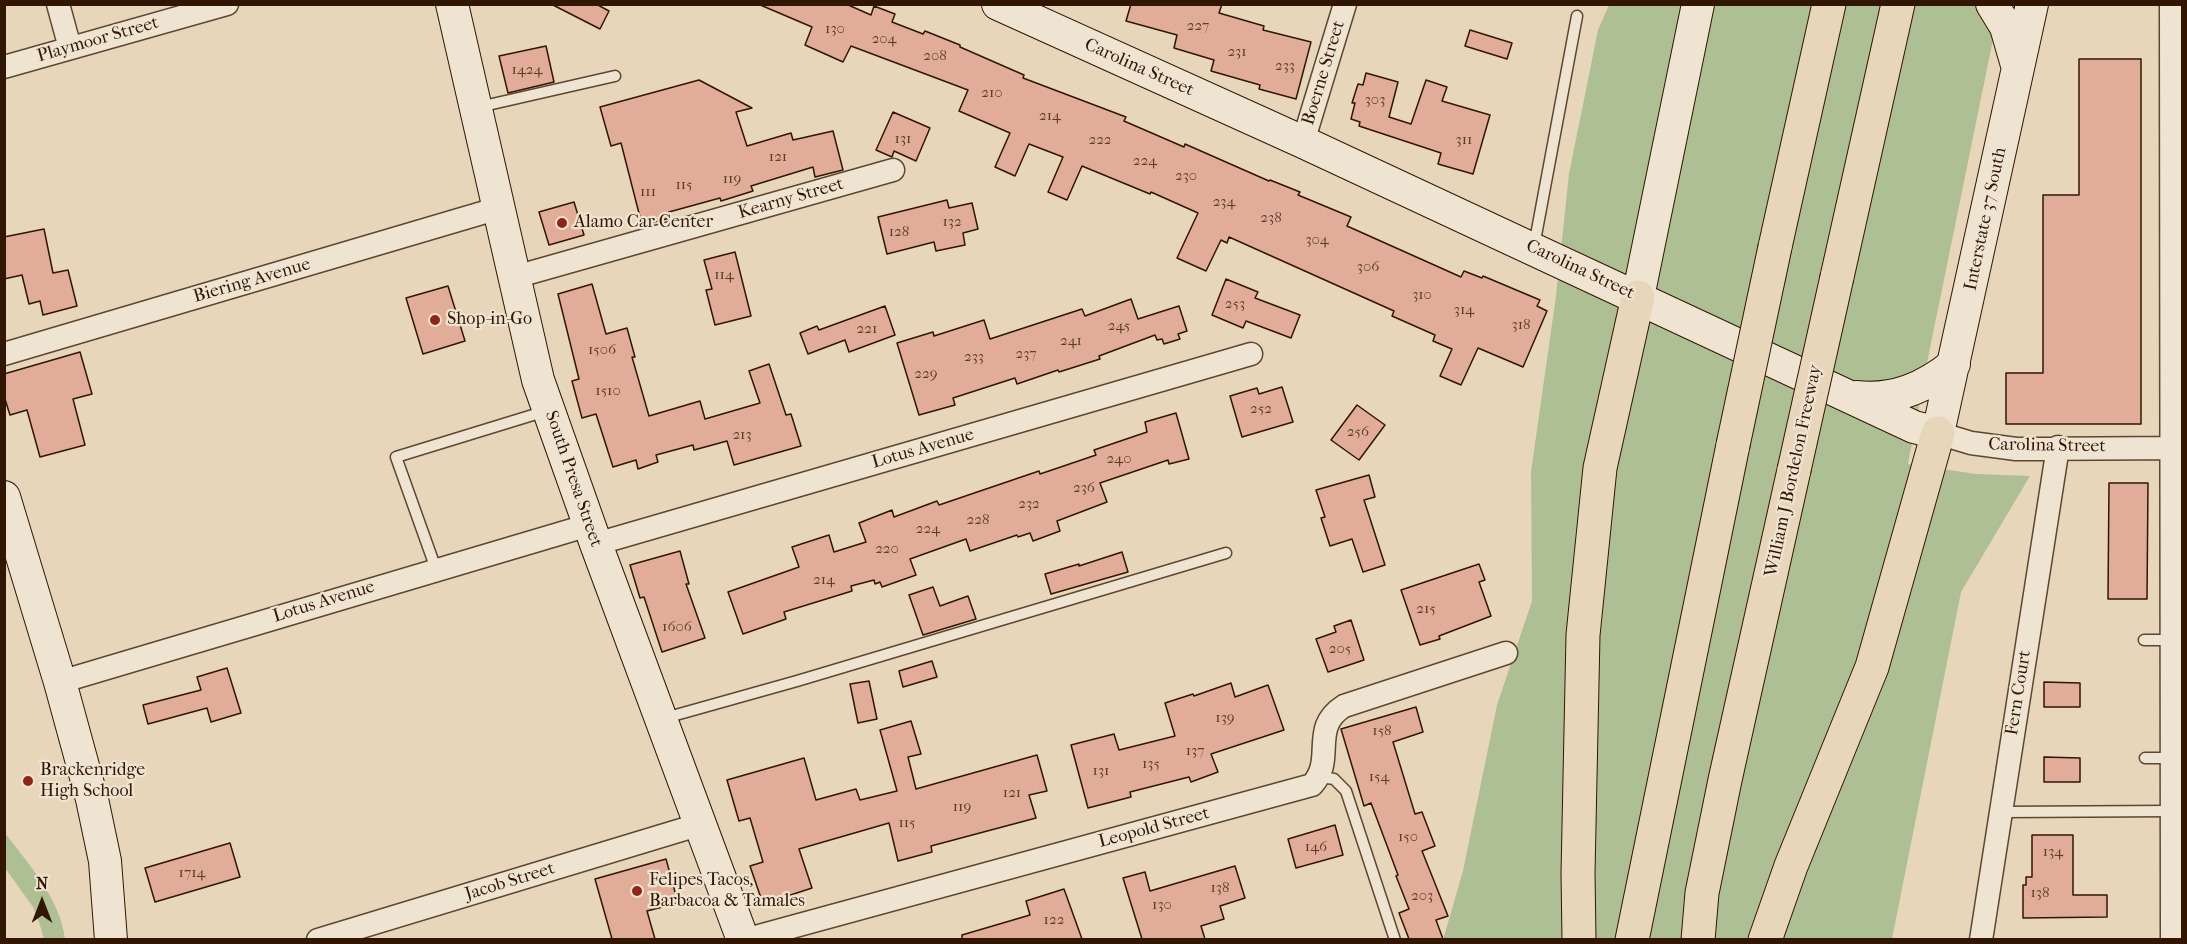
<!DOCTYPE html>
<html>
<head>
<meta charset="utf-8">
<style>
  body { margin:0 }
  #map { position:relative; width:2187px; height:944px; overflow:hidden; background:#e7d6b9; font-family:"IM FELL French Canon",serif }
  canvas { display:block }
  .frame { position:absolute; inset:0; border:6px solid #301603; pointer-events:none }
  .north { position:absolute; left:12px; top:872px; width:60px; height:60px; -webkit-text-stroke:4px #efe4d2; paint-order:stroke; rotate:0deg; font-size:16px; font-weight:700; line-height:24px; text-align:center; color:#301603 }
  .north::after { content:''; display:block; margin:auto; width:21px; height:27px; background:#301603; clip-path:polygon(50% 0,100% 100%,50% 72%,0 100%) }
</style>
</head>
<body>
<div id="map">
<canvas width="2187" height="944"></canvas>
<div class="frame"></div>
<div class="north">N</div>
</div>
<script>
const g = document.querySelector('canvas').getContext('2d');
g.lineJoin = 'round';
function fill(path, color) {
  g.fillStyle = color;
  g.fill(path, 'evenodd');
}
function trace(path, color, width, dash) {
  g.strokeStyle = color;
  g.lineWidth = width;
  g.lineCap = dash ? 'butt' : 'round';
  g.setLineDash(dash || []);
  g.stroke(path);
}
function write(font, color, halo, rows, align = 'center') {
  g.font = font + ' "IM FELL French Canon",serif';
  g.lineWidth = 4.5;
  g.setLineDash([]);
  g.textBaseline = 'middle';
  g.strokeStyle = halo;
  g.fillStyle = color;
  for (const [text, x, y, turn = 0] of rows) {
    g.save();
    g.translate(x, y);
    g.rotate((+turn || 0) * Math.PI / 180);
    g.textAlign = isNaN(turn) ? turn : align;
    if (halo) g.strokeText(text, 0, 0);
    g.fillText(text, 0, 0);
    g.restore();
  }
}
fill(new Path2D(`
  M1609,5H2000L1928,358L1908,464L1976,474L2030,476L1961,592L1892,939L1443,940L1463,871L1497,705L1532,601L1531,472L1556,296L1569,174L1598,30Z
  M5,833C29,865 60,898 65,939H44L39,922L33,907L5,868Z`), '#afbf94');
const building = new Path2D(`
  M551,4H596L609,11L600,29Z
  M758,4H846L871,15L874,6L895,14L892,22L923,34L925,31L960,45V47L1024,75L1023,78L1126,117L1124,121L1184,147L1185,144L1269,181L1270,180L1300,192L1298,195L1351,217L1347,226L1461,277L1464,271L1482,278L1483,276L1540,300L1537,306L1547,311L1523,367L1478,348L1461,385L1440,376L1452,349L1433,341L1435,335L1392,316L1394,311L1229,237L1227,243L1221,240L1206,271L1177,258L1198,213L1151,192L1150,194L1082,166L1067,200L1048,192L1063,157L1029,144L1015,176L995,167L1010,133L959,111L968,90L851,46L843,62L805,45L812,27Z
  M1131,4H1222L1219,13L1264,26L1263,30L1311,42L1296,99L1259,89L1260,85L1211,71L1214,60L1174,48L1177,35L1126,21Z
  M1470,30L1512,43L1507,59L1465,46Z
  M546,46L554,82L508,93L499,56Z
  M2079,59H2141V424H2006V373H2043V195H2079Z
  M1366,73L1398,82L1389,117L1411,124L1426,80L1447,87L1442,101L1490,115L1473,174L1438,164L1441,153L1359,126L1360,122L1351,119L1355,103H1352L1358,84L1363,85Z
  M699,80L752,108L736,112L747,146L791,133L793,140L833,131L843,170L815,177L813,167L751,186L753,191L721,201L720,198L669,212L670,218L642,225L621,143L611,146L600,107Z
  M893,112L930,128L916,161L894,151L892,157L876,150Z
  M947,200L949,208L972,203L978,229L963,233L965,245L936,251L934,242L887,254L878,217Z
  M574,202L584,235L549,245L539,212Z
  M44,229L53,273L68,270L77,306L43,315L40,301L29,304L22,275L4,279V237Z
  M735,252L751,316L715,325L706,290L712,289L704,260Z
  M1226,279L1258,292L1255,298L1300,315L1291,338L1246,321L1243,328L1212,315Z
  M592,284L606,334L627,328L635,357H632L649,416L700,401L705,419L760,403L749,371L769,364L786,415L791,414L801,446L734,465L727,441L694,450L693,445L656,455L658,462L638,469L636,460L613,467L596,414L582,418L572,381L579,379L558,294Z
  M448,286L465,341L423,354L406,298Z
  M1131,299L1138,319L1179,306L1187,331L1178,334L1180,339L1164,344L1162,339L1157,340L1155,335L1099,356L1100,359L1059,372L1058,370L1017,384L1015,378L953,398L955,405L919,415L897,343L933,332L934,336L984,320L990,339L1082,309L1085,316Z
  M885,306L895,335L849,352L845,340L808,354L800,333L817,326L819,330Z
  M80,352L92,394L73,399L85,445L40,457L27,410L10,415L4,396V374Z
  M1282,387L1293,422L1242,437L1230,396L1257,388L1259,394Z
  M1357,405L1385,425L1359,460L1331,440Z
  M1176,413L1189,459L1169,464L1168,460L1100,483L1107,502L1057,521L1060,531L1033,541L1030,533L1018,537L1017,535L970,551L966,539L910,559L916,575L882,587L880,582L875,584L874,580L851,586L852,591L784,612L786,619L743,634L728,592L799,567L792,547L829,535L834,552L866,542L859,523L892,510L894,517L937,501L939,505L1039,471L1040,474L1096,455L1094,450L1147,432L1145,422Z
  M1369,475L1375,497L1364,500L1385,565L1363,572L1352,539L1330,546L1321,518L1325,517L1316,490Z
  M2109,483H2148L2147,599H2108Z
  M680,551L689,584H686L705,638L662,652L644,597L640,598L630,565Z
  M1122,552L1128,572L1051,594L1045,574L1079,564V566Z
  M1479,564L1485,580L1479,582L1491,616L1439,636L1440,639L1420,645L1401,590Z
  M933,587L940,606L968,596L976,619L923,635L909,595Z
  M1351,620L1364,660L1328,672L1316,639L1336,632L1334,626Z
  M932,661L937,677L903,687L899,671Z
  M227,668L241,713L211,722L207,708L148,724L143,705L201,690L197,677Z
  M869,681L877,719L858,723L850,684Z
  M2044,682L2080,683V707H2044Z
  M1231,683L1235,697L1268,685L1284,730L1211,754L1218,772L1191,782L1189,777L1130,792L1131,797L1088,808L1071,745L1114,734L1119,750L1175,736L1165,703L1193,694L1194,696Z
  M1416,707L1423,732L1393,742L1415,814L1422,812L1435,846L1422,851L1448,916L1436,920L1443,939H1409L1399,913L1409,909L1396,876L1398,875L1371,803L1364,806L1341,729Z
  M911,721L921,754L908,757L916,789L1037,755L1047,791L1029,795L1036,818L931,846L932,852L898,861L889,823L799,849L812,888L763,904L750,866L763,862L750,818L739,821L727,780L804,758L816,800L856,789L860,800L897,791L880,730Z
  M2044,757L2080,758V782H2044Z
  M1335,825L1343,855L1296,868L1288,839Z
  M2032,835H2073V895H2107V917L2023,918V885H2026V877H2032Z
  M230,843L240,877L155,902L145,868Z
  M666,859L678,903L647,911L655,939H612L595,879Z
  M1235,866L1245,898L1220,906L1224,919L1201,926L1205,939H1142L1123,878L1145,872L1150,891Z
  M1064,889L1082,939H962V935L1030,915L1026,901Z`);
fill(building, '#e1ad99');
trace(building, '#301603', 1.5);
const lane = new Path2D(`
  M479,107L615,76
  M1534,246L1577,16
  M436,569L396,457L546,411
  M2144,640H2172
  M665,718L797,681L1226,553
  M2145,758H2172
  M1320,777L1334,779L1346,791L1395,940
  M2001,812L2172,811`);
const street = new Path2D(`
  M58,4L70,48
  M2171,4L2172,940
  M4,67L227,4
  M1303,142L1345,4
  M515,277L893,170
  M4,354L499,208
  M1938,433L1971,443L2016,449L2182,448
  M596,544L1251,354
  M60,682L589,525
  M318,940L701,824
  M744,940L1312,785C1336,759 1309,728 1344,706L1506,653
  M1981,940L2058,447`);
const secondary = new Path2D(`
  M452,4L538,380L596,544L743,940
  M998,4L1303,142L1914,427L1938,433L2032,4
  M1992,4L2006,27L2017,65
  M1638,297L1698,4
  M1856,397C1894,401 1925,388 1954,364
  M4,497L60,682L92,799L105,861L111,940`);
const highway = new Path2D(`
  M1775,247L1829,4
  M1837,277L1898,4
  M1579,940L1578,873L1583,635L1600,468L1638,297
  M1632,940L1733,445
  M1698,940L1702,893L1725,780L1794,470
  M1765,940L1791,866L1872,667L1938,433`);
trace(lane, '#5e4630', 13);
trace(street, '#5e4630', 25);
trace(secondary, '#301603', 34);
trace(highway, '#301603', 35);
trace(lane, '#efe4d2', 10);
trace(street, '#efe4d2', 22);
trace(secondary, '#efe4d2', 32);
trace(highway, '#e7d6b9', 33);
const highwayBridge = new Path2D(`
  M1733,445L1775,247
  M1794,470L1837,277`);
trace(highwayBridge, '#301603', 35, []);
trace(highwayBridge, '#e7d6b9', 33);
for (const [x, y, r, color] of [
  [562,223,6,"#8f2418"],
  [435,320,6,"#8f2418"],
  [28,781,6,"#8f2418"],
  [637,891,6,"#8f2418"]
]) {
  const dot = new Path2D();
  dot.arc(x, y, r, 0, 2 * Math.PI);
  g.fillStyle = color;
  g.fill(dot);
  trace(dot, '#efe4d2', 2);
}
write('15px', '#5c3c28', null, [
  ["227",1198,26],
  ["130",835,29],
  ["204",884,39],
  ["231",1237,52],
  ["208",935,56],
  ["233",1285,66],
  ["1424",527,70],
  ["210",992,93],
  ["303",1375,100],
  ["214",1050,116],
  ["131",903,139],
  ["222",1100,140],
  ["311",1464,140],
  ["121",778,157],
  ["224",1145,161],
  ["230",1186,176],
  ["119",732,179],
  ["115",684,185],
  ["111",648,192],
  ["234",1224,202],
  ["238",1271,218],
  ["132",952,222],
  ["128",899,232],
  ["304",1317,240],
  ["306",1368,267],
  ["114",724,275],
  ["310",1422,295],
  ["253",1235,304],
  ["314",1464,310],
  ["318",1521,325],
  ["245",1119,326],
  ["221",867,329],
  ["241",1071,341],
  ["1506",602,350],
  ["237",1026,354],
  ["233",974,357],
  ["229",926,374],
  ["1510",608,391],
  ["252",1261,409],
  ["256",1358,432],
  ["213",742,435],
  ["240",1119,459],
  ["236",1084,488],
  ["232",1029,504],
  ["228",978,520],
  ["224",928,529],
  ["220",887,549],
  ["214",824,580],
  ["215",1426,609],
  ["1606",677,627],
  ["205",1340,649],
  ["139",1225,718],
  ["158",1382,731],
  ["137",1195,751],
  ["135",1151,764],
  ["131",1101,771],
  ["154",1379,777],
  ["121",1012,793],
  ["119",962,807],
  ["115",907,823],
  ["150",1408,837],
  ["146",1316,847],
  ["134",2053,852],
  ["1714",192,873],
  ["138",1220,888],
  ["138",2040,893],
  ["203",1422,896],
  ["130",1162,905],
  ["122",1054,920]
]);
write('18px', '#301603', '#efe4d2', [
  ["Playmoor Street",98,40,-16],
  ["Carolina Street",1139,68,24],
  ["Boerne Street",1324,73,-73],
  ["Kearny Street",791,199,-16],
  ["Interstate 37 South",1986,219,-78],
  ["Carolina Street",1580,270,25],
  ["Biering Avenue",252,281,-16],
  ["Carolina Street",2047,446,1],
  ["Lotus Avenue",923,449,-16],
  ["William J Bordelon Freeway",1794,471,-78],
  ["South Presa Street",573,479,71],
  ["Lotus Avenue",324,602,-17],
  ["Fern Court",2019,693,-81],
  ["Leopold Street",1154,828,-15],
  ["Jacob Street",510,882,-17]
]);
write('18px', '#301603', '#efe4d2', [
  ["Alamo Car Center",574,223],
  ["Shop-in-Go",447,320],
  ["Brackenridge",40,771],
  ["High School",40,792],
  ["Felipes Tacos,",649,881],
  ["Barbacoa & Tamales",649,902]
], 'left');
</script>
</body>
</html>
